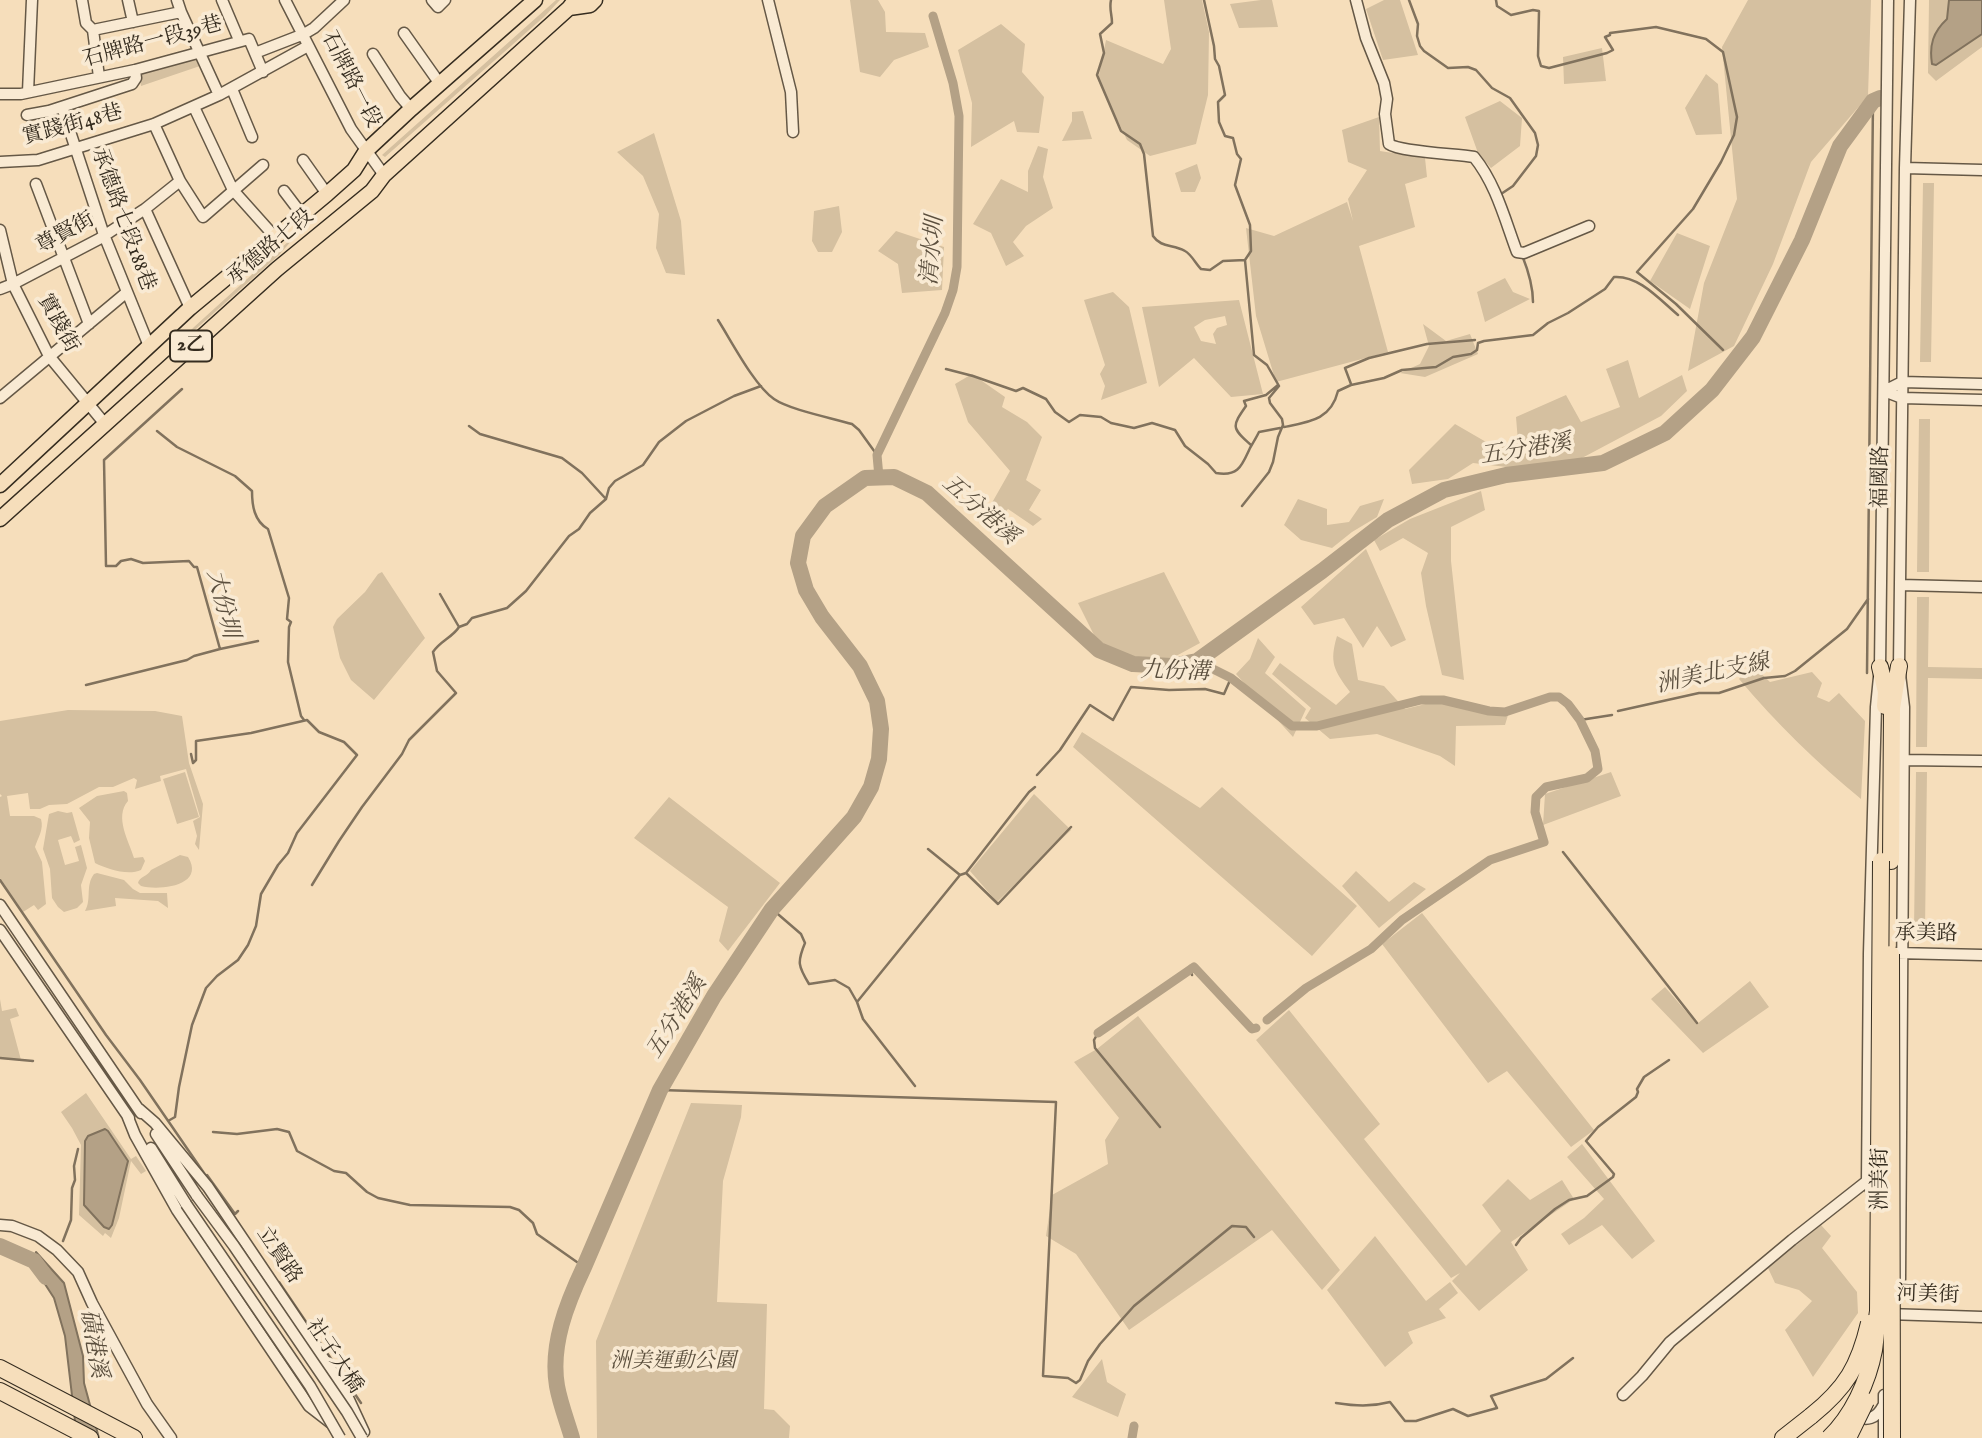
<!DOCTYPE html>
<html>
<head>
<meta charset="utf-8">
<style>
  body { margin:0 }
  canvas { display:block; background:#f6debb }
</style>
</head>
<body>
<canvas width="1982" height="1438"></canvas>
<script>
const g = document.querySelector('canvas').getContext('2d');
g.lineJoin = 'round';
function fill(path, color) {
  g.fillStyle = color;
  g.fill(path, 'evenodd');
}
function trace(path, color, width, dash) {
  g.strokeStyle = color;
  g.lineWidth = width;
  g.lineCap = dash ? 'butt' : 'round';
  g.setLineDash(dash || []);
  g.stroke(path);
}
function write(font, color, halo, rows, align = 'center') {
  g.font = font + ' "IM FELL English","Noto Serif TC",serif';
  g.lineWidth = 7;
  g.setLineDash([]);
  g.textBaseline = 'middle';
  g.strokeStyle = halo;
  g.fillStyle = color;
  for (const [text, x, y, turn = 0] of rows) {
    g.save();
    g.translate(x, y);
    g.rotate((+turn || 0) * Math.PI / 180);
    g.textAlign = isNaN(turn) ? turn : align;
    if (halo) g.strokeText(text, 0, 0);
    g.fillText(text, 0, 0);
    g.restore();
  }
}
fill(new Path2D(`
  M556,0H560L545,16L385,157L382,155Z
  M850,0H878L885,12L886,32L925,33L929,47L894,60L880,77L860,72Z
  M1164,0H1202L1209,32L1208,95L1196,144L1150,156L1127,140L1098,80L1106,40L1163,64L1171,49Z
  M1261,0H1272L1278,27L1239,28L1230,4Z
  M1384,0H1400L1418,55L1383,60L1366,9Z
  M1748,0H1871L1868,96L1811,162L1773,264L1734,346L1688,371L1704,283L1737,199L1722,47Z
  M1929,0H1982V47L1936,81L1928,73Z
  M1001,24L1025,44L1022,72L1044,97L1039,133L1017,132L1014,121L971,147L972,103L958,50Z
  M1602,48L1606,81L1564,84L1563,57Z
  M197,58L200,66L141,86L139,72Z
  M1706,74L1718,84L1722,134L1696,135L1685,108Z
  M1500,101L1522,118L1520,146L1491,168L1478,153L1465,117Z
  M1083,111L1092,139L1062,141L1072,121V112Z
  M1379,117L1380,151L1425,158L1427,177L1405,184L1415,227L1359,246L1388,352L1276,382L1256,316L1246,228L1274,236L1347,202L1353,221L1348,199L1367,170L1348,162L1342,130Z
  M654,133L681,221L685,275L666,273L656,248L659,214L643,176L617,152Z
  M1038,146L1048,149L1043,177L1053,208L1026,226L1013,242L1024,256L1006,266L991,233L973,224L1001,179L1028,192V171Z
  M1197,164L1201,178L1195,192H1181L1175,173Z
  M1923,183H1934L1931,362H1920Z
  M839,206L842,232L832,252H818L812,241L814,211Z
  M300,231L279,255L169,353L194,327Z
  M896,231L944,247L942,290L902,293L898,264L878,251Z
  M1677,233L1710,246L1690,309L1650,281Z
  M1505,278L1513,292L1530,299L1485,322L1477,292Z
  M1113,292L1129,307L1147,383L1101,400L1105,386L1100,374L1105,365L1084,300Z
  M1239,300L1263,394L1231,397L1194,358L1159,387L1142,307ZM1225,316L1227,325L1217,328L1213,334L1216,344L1201,341L1194,327L1205,320Z
  M1423,324L1446,341L1470,334L1478,354L1425,377L1400,373L1420,364L1429,346Z
  M1628,360L1639,398L1682,375L1687,391L1661,416L1582,458L1523,469L1473,463L1448,479L1412,484L1409,470L1455,424L1493,446L1518,442L1516,417L1566,395L1581,422L1620,407L1606,369Z
  M972,374L1005,397L1002,407L1027,422L1042,437L1026,480L1041,490L1029,510L1042,519L1033,526L1008,509L993,526L989,508L1010,471L968,422L955,384Z
  M1919,419H1930L1929,572H1917Z
  M1481,491L1485,510L1451,527V561L1464,680L1442,675L1426,606L1421,573L1428,553L1403,538L1380,551L1374,540L1410,519Z
  M1298,499L1327,509V525L1349,522L1360,506L1384,499L1377,517L1352,532L1332,548L1301,540L1284,525Z
  M1366,549L1406,640L1391,647L1377,626L1363,648L1344,618L1314,625L1301,607Z
  M382,572L425,638L374,700L351,680L340,658L333,627L337,619L365,592L378,574Z
  M1164,572L1200,643L1165,662L1119,655L1095,637L1078,603Z
  M1917,597H1929L1928,667L1982,668V679L1928,678L1927,747H1916Z
  M1337,636L1352,644L1358,680L1384,686L1405,709L1434,702L1508,715L1505,725L1456,726L1455,766L1440,756L1377,734L1330,739L1305,718L1311,708L1272,674L1280,663L1336,705L1350,692C1334,670 1329,663 1337,636Z
  M1258,638L1275,657L1265,673L1306,709L1293,737L1236,674L1250,659Z
  M1751,664L1770,682L1812,672L1822,683L1817,697L1829,702L1839,693L1865,721L1861,799C1817,763 1776,723 1739,679Z
  M68,710L155,711L182,716L189,763L203,804L199,850L195,844L197,836L193,821L200,817L186,769L160,776L161,781L135,789L137,780L134,778L113,787H99L67,804L49,805L40,809H30L28,793L7,796L10,816H34L41,819C44,830 38,837 35,847L42,862L46,904L38,910L34,905L23,912L0,878V797L2,796L0,794V721Z
  M1082,732L1200,808L1222,787L1357,906L1312,956L1073,747Z
  M185,772L199,817L177,824L163,779Z
  M1611,772L1621,796L1543,825L1545,794Z
  M1916,772H1927L1925,931H1914Z
  M124,791L127,793L128,801C114,817 129,841 134,858L143,857L145,861L141,870C128,876 107,869 95,863L89,838L90,822L79,808L97,796Z
  M1034,794L1071,830L997,902L970,871Z
  M669,797L780,883L728,951L719,941L728,907L634,838Z
  M58,811L67,813L72,812L80,840L74,843L71,836L58,840L65,865L79,861L75,847L81,845L87,868L81,885L83,902L77,908L64,912L58,907L52,898L50,869L43,849L49,814Z
  M180,855L188,857C206,886 159,891 141,886L138,883C139,877 148,876 151,870Z
  M1356,871L1389,902L1414,882L1426,889L1379,928L1342,886Z
  M97,873L124,880L133,889L140,893H167L168,908L158,901L115,898L116,906L85,911C92,899 85,886 94,874Z
  M1422,913L1594,1130L1571,1147L1507,1071L1488,1083L1382,944Z
  M1750,981L1769,1007L1703,1053L1651,999L1665,987L1697,1024Z
  M0,999L2,1011L16,1008L19,1016L10,1019L21,1060L0,1058Z
  M1289,1010L1380,1124L1364,1139L1466,1266L1501,1231L1482,1205L1508,1179L1530,1200L1562,1180L1574,1199L1511,1242L1528,1270L1479,1311L1452,1281L1460,1273L1451,1278L1256,1040Z
  M1138,1016L1340,1270L1322,1290L1272,1230L1129,1330L1076,1254L1046,1236L1052,1195L1108,1164L1105,1140L1119,1118L1074,1062L1097,1049Z
  M86,1093L131,1159L136,1156L146,1171L141,1174L131,1161L119,1218L111,1238L105,1233L103,1236L79,1215L81,1145L72,1128L61,1112Z
  M691,1103L742,1105L741,1117L723,1181L717,1302L767,1304L764,1409L774,1410L790,1426L789,1438H597L596,1341Z
  M1582,1144L1655,1241L1632,1259L1602,1225L1569,1245L1561,1234L1584,1218L1604,1199L1567,1157Z
  M1821,1225L1831,1236L1822,1248L1857,1292L1858,1313L1813,1377L1785,1330L1812,1301L1799,1290L1775,1283L1768,1268Z
  M1375,1236L1426,1301L1450,1282L1458,1293L1439,1309L1446,1318L1408,1332L1413,1343L1385,1367L1327,1290Z
  M1102,1359L1107,1382L1126,1394L1118,1417L1072,1397Z`), '#d5c0a0');
const water = new Path2D(`
  M1949,0H1982V34L1936,65L1932,64C1929,45 1933,32 1947,19Z
  M105,1129L108,1131L128,1161L112,1225L109,1229L104,1227L84,1205L85,1141L88,1136Z
  M36,1252L64,1283L83,1356L84,1383L99,1438H77L65,1336L54,1298L32,1264Z`);
fill(water, '#b4a186');
trace(water, '#81725d', 2);
trace(new Path2D(`
  M1111,0C1109,9 1112,14 1112,23L1100,34L1104,53L1097,75L1121,131L1140,144L1144,154L1153,236C1161,248 1173,244 1185,251C1191,254 1196,264 1201,269L1210,270L1223,261L1245,260
  M1204,0L1214,46L1215,59L1219,66L1225,95L1218,102L1219,122L1225,136L1233,138L1237,154L1241,159L1235,185L1250,225L1251,251L1245,260L1254,355L1267,365L1279,386L1269,398L1270,403L1282,419L1283,425L1278,437L1273,462L1269,472L1242,506
  M1409,0L1418,24L1417,36L1420,46L1424,51L1448,68L1468,67L1476,70L1492,88L1510,98L1535,133L1538,145L1536,156L1513,186L1501,194
  M1496,0L1497,6L1511,15L1533,10L1539,11L1538,56L1541,66L1549,68L1607,53L1613,50L1605,37L1610,35V33L1656,27L1706,39L1723,52L1737,117L1734,135L1721,162L1693,209L1637,272L1676,304L1723,350
  M1522,255C1528,270 1533,286 1533,302
  M718,320C732,342 754,385 774,399C790,410 832,418 852,424L859,430L877,455
  M946,369L973,376L1016,391L1023,388L1046,399L1055,412L1069,422L1080,415L1101,417L1111,423L1134,428L1152,423L1175,430L1185,446L1208,464L1216,473C1239,477 1242,465 1250,448C1253,443 1256,438 1259,432L1280,428
  M1351,384L1345,368L1369,358L1427,344L1475,340
  M469,426L480,434L562,458L582,473L606,499L609,488L615,481L643,465L659,442L686,421L734,396L761,386
  M1284,427C1309,422 1331,420 1338,391L1351,385L1384,378L1402,370L1436,367L1453,357L1471,354L1477,350L1478,343L1484,341L1533,335L1548,323L1568,313L1605,289L1614,277C1639,275 1660,300 1678,315
  M157,431L177,447L235,476L252,491C252,505 254,521 268,529L289,598L287,619L291,622L289,627L288,662L301,716L304,720
  M1251,445C1231,428 1232,426 1246,406L1244,401L1266,395L1278,385
  M440,594L459,627
  M220,649L258,641
  M1867,673L1873,101
  M86,685L187,660L194,656L220,649L197,567H194L189,561L143,563L131,559L121,561L116,566H106L104,460L182,389
  M1618,711L1699,693H1719L1764,678L1785,676L1795,671L1847,629L1868,599
  M1580,720L1612,715
  M1037,775L1060,750L1090,705L1113,720L1131,687L1169,690L1205,689L1224,694L1231,678
  M928,849L960,875
  M1563,852L1697,1023
  M966,873L998,904L1071,827
  M0,880L106,1035L140,1080L206,1176
  M312,885L339,841L362,807L402,754L409,740L456,693L437,671L433,652C440,641 453,637 459,627L467,624L472,618L507,608L526,591L569,536L579,529L590,513L606,499
  M772,909L801,934L805,943C797,962 798,966 809,984L835,980L849,988L857,1002L863,1019L915,1086
  M1190,966L1192,975
  M857,1002L960,875L966,873L1029,792L1035,787
  M1098,1033L1094,1040L1095,1048L1160,1127
  M0,1058L33,1061
  M660,1090L1056,1102L1043,1376L1068,1378L1076,1383L1080,1380L1088,1361L1100,1344L1134,1306L1232,1226L1246,1227L1254,1237
  M168,1121L175,1117L179,1087L192,1025L206,988L217,976L238,960L248,945L256,926L261,894L278,865L288,853L297,833L357,755L344,742L319,732L307,720L251,733L196,741V760L193,763L191,754
  M213,1132L237,1134L277,1129L289,1132L297,1151L334,1171L346,1173L367,1192L378,1198L410,1205L510,1207L519,1210L533,1223L537,1234L584,1267
  M207,1175L235,1214L238,1211
  M63,1241L71,1220L72,1188L75,1180L74,1166L78,1149
  M1516,1245L1521,1238L1555,1209L1569,1200L1587,1196L1613,1177L1614,1174L1586,1141L1598,1127L1636,1097L1638,1092L1637,1089L1644,1077L1669,1060
  M279,1282L361,1403
  M1336,1403C1355,1406 1371,1407 1390,1402L1405,1421H1416L1453,1409L1468,1416L1497,1408L1491,1396L1546,1379L1573,1358`), '#81725d', 2.5);
trace(new Path2D(`
  M879,477L877,455L945,313L953,290L957,267L959,116L953,83L933,16
  M1197,661L1231,678L1292,726H1317L1421,700H1443L1489,711L1505,712L1550,697H1559L1568,704L1580,720L1595,751L1598,769L1587,778L1546,787L1536,797L1535,812L1544,842L1490,860L1402,920L1371,949L1306,988L1267,1020
  M1098,1033L1194,967L1252,1029L1256,1028
  M1132,1438L1134,1426`), '#b4a186', 9);
trace(new Path2D(`
  M0,1246L34,1261L46,1277
  M572,1438C567,1421 560,1403 557,1386C550,1345 567,1303 584,1267L660,1090L714,996L772,909L854,817L871,787L879,759L881,729L877,701L860,666L822,617L806,590L798,563L803,536L825,506L865,478L894,477L927,493L1099,650L1133,664L1171,666L1197,661L1322,571L1388,520L1444,490L1506,475L1603,463L1665,433L1712,390L1753,337L1802,240L1840,146L1873,101L1880,98`), '#b4a186', 16);
const minor = new Path2D(`
  M82,0L86,23L93,30L99,77
  M128,0L133,22
  M177,0L181,12L219,95
  M222,0L239,40
  M285,0L351,129L384,175
  M432,0L438,7L445,0
  M768,0L791,92L793,132
  M1356,0L1366,38L1384,83L1387,99L1385,114L1389,144C1400,152 1457,154 1474,157C1496,184 1505,220 1517,252L1524,253L1589,226
  M93,30L181,12
  M404,33L440,84
  M255,53L304,34L314,28L344,0
  M373,54L400,96L411,109
  M232,89L252,137
  M28,92L32,0
  M0,94H21L135,70L249,39L263,72
  M62,107L104,235L149,346
  M194,107L233,190L275,237
  M27,115L49,111L132,84L136,78L135,70
  M154,124L180,181L203,217L263,165
  M303,160L327,194
  M0,162L38,160L154,124L219,95L308,46
  M1905,168L1982,170
  M36,184L89,324
  M284,191L303,216
  M145,209L190,308
  M0,230L13,284L49,356L105,424
  M0,289L13,284L99,239L145,209L180,181
  M1884,391L1902,382L1982,384
  M1884,391L1902,398L1982,400
  M0,398L127,292
  M1900,585L1982,587
  M1903,760L1982,761
  M0,905L141,1113
  M0,930L129,1118
  M1897,953L1982,955
  M139,1109L155,1123L208,1187L344,1389L364,1432
  M127,1115L135,1135L177,1210L309,1406L331,1423
  M156,1134L197,1196
  M151,1148L186,1204
  M1876,1202L1867,1181L1869,953L1876,707L1880,667L1888,0
  M0,1225L12,1226L38,1236L57,1250L78,1272L92,1303L147,1404L171,1438
  M1896,1300L1900,1279L1904,707L1899,666L1905,168L1910,0
  M1887,1314L1982,1317
  M1623,1395L1642,1376L1670,1342L1792,1240L1867,1181
  M1854,1414C1866,1423 1877,1418 1883,1406
  M1884,1438V1395`);
const major = new Path2D(`
  M569,8L590,5L595,0
  M0,485L190,308L327,194L354,170L366,151L411,109L535,0
  M0,519L277,269L372,191L384,175L569,8L575,0`);
const highway = new Path2D(`
  M1880,667L1886,692L1885,706
  M1891,861L1892,708L1899,666
  M0,1368L134,1438
  M0,1391L90,1438
  M1783,1438L1811,1416`);
trace(minor, '#655846', 13);
trace(major, '#352c1f', 17);
trace(highway, '#352c1f', 18);
trace(minor, '#f9ead3', 10);
trace(major, '#f6debb', 14);
trace(highway, '#f6debb', 16);
const minorBridge = new Path2D(`
  M197,1196L234,1246L347,1412L362,1438
  M186,1204L310,1386L340,1438`);
const highwayBridge = new Path2D(`
  M1891,954L1892,1438
  M1811,1416C1846,1388 1859,1366 1869,1323
  M1829,1438C1852,1416 1868,1382 1874,1350C1876,1338 1876,1324 1878,1311L1881,861
  M1848,1438L1866,1401`);
trace(minorBridge, '#655846', 13, []);
trace(highwayBridge, '#352c1f', 18, []);
trace(minorBridge, '#f9ead3', 10);
trace(highwayBridge, '#f6debb', 16);
for (const [x, y, w] of [
  [191,346,42]
]) {
  const box = new Path2D();
  box.roundRect(x - w / 2, y - 15.5, w, 31, 5);
  g.fillStyle = '#f9ead3';
  g.fill(box);
  trace(box, '#352c1f', 2);
}
write('bold 19px', '#352c1f', null, [
  ["2乙",191,346]
]);
write('21px', '#352c1f', '#f9ead3', [
  ["石牌路一段39巷",153,43,-15],
  ["石牌路一段",350,80,63],
  ["實踐街48巷",73,126,-15],
  ["承德路七段188巷",122,220,70],
  ["尊賢街",66,234,-29],
  ["承德路七段",271,248,-40],
  ["實踐街",57,324,61],
  ["福國路",1882,477,-89],
  ["承美路",1926,935,1],
  ["洲美街",1882,1179,-90],
  ["立賢路",278,1256,56],
  ["河美街",1928,1296,2],
  ["社子大橋",333,1357,56]
]);
write('italic 21px', '#5d513f', '#f9ead3', [
  ["洲美運動公園",673,1363]
]);
write('italic 23px', '#5b4f3e', '#f9ead3', [
  ["清水圳",934,251,-85],
  ["五分港溪",1526,451,-9],
  ["五分港溪",979,511,41],
  ["大份圳",221,604,76],
  ["九份溝",1175,673,2],
  ["洲美北支線",1713,675,-12],
  ["五分港溪",678,1018,-58],
  ["磺港溪",92,1344,80]
]);
</script>
</body>
</html>
